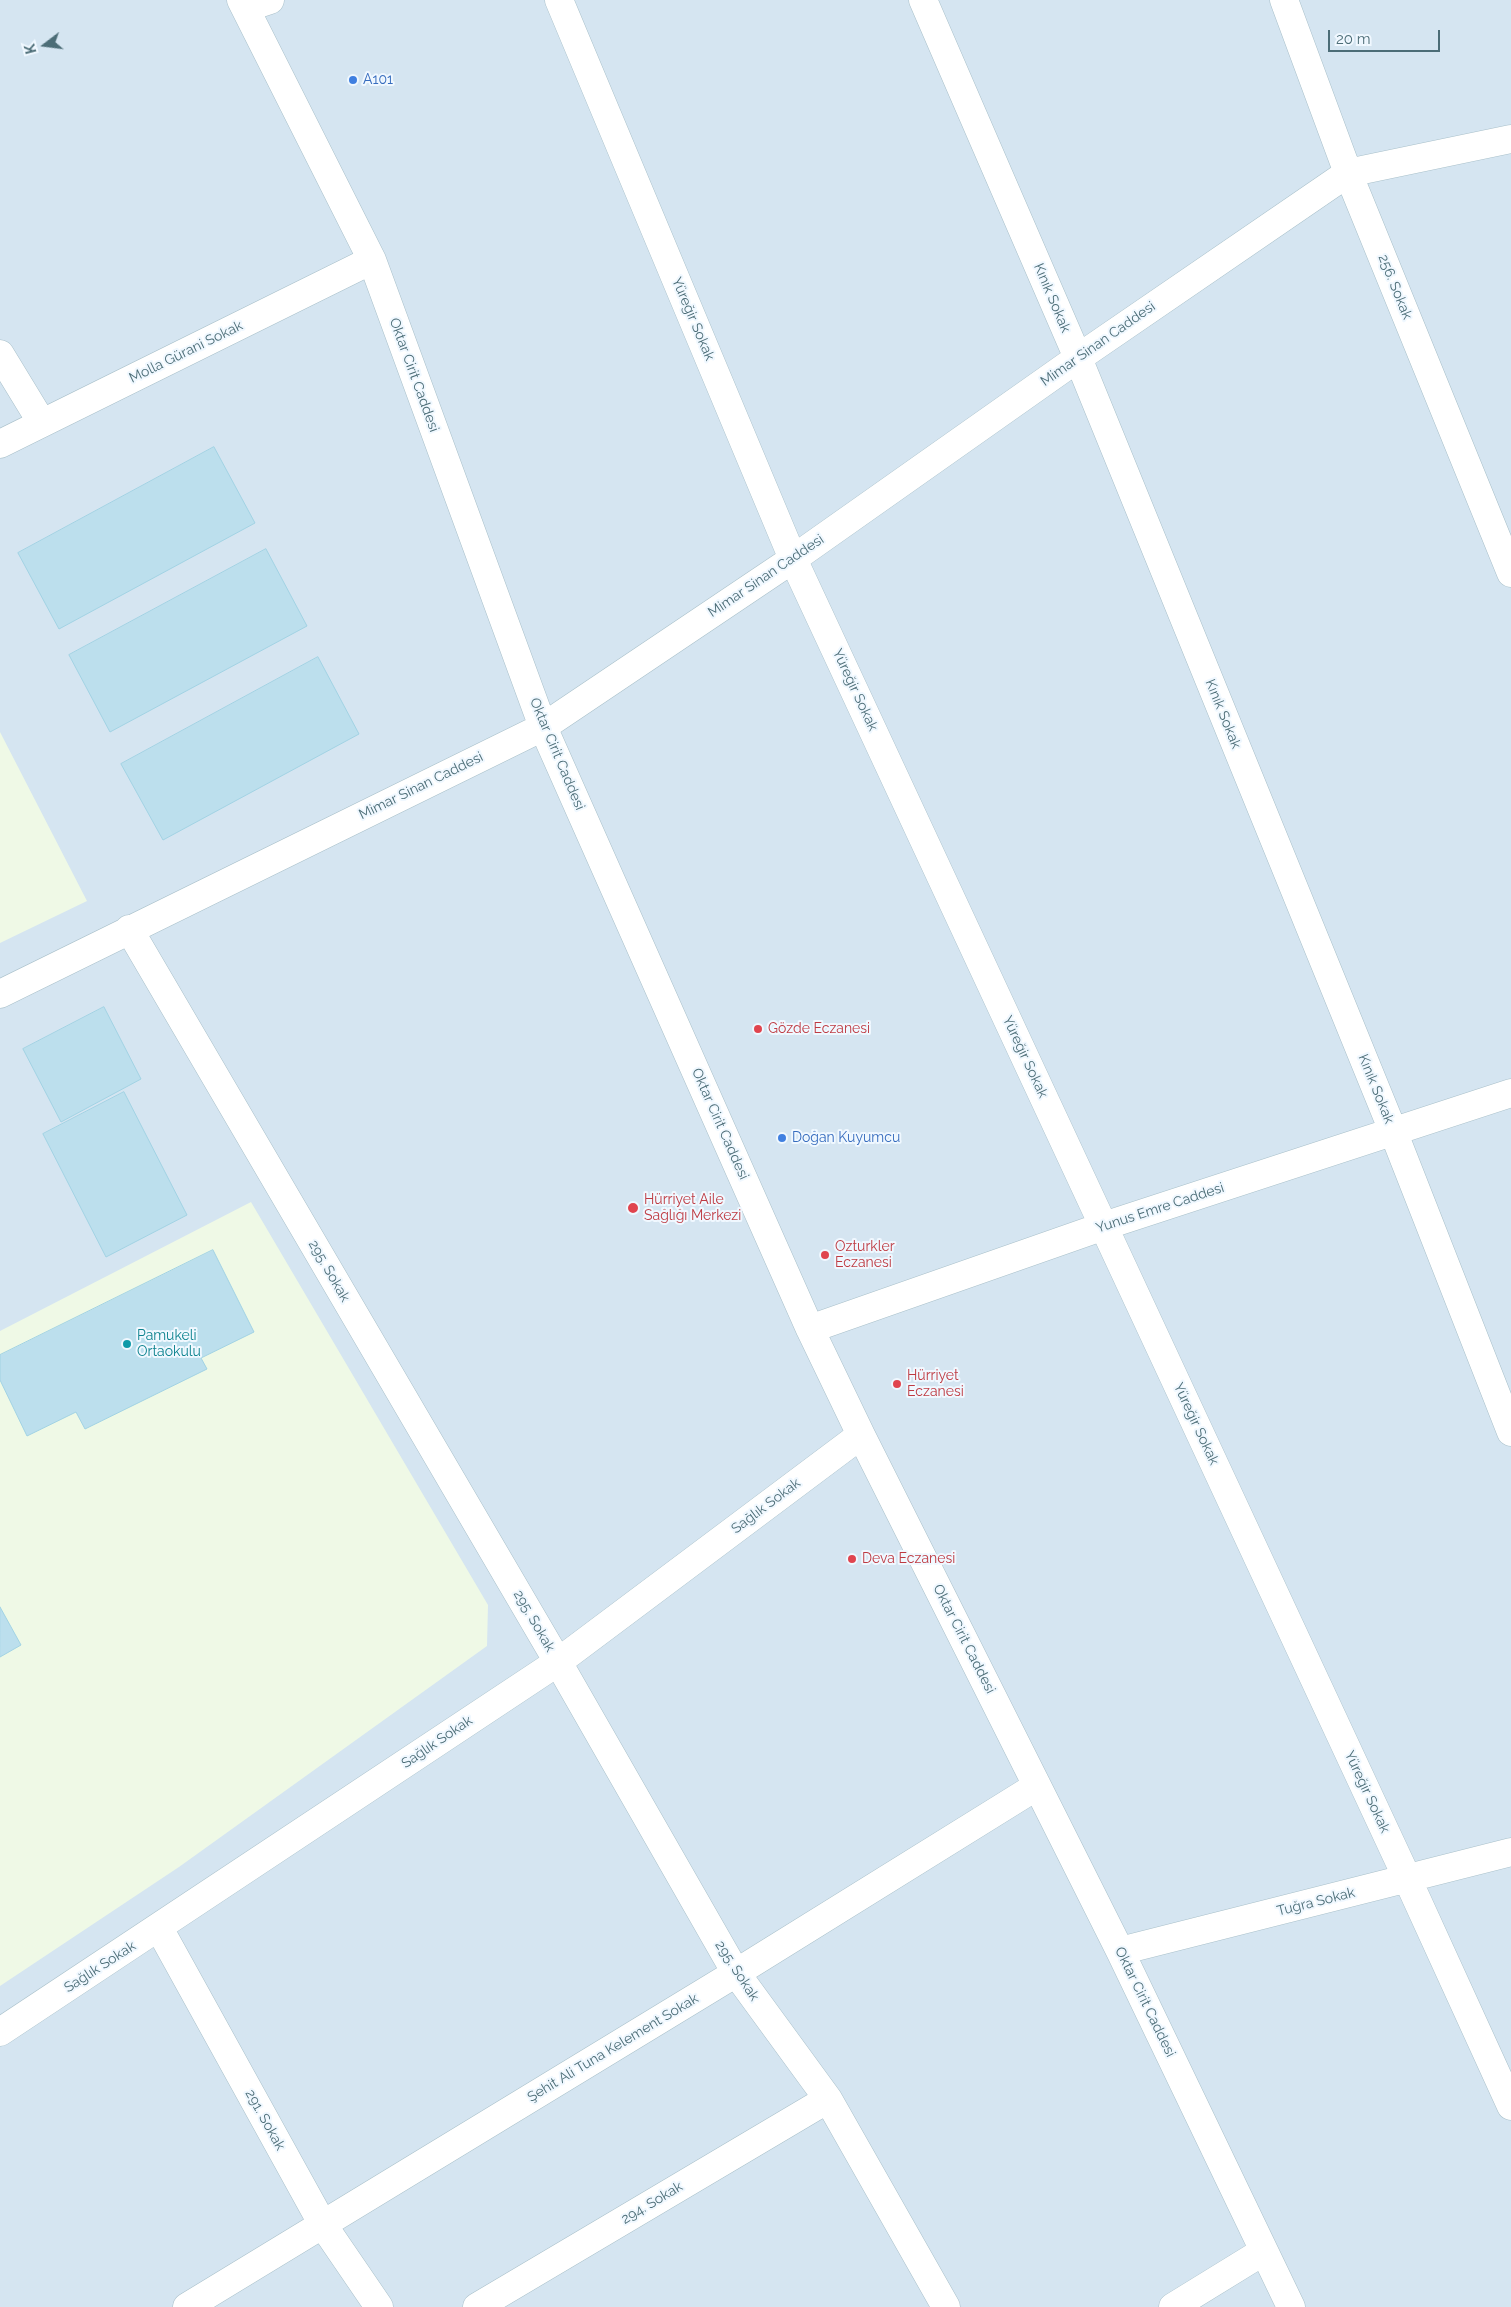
<!DOCTYPE html>
<html>
<head>
<meta charset="utf-8">
<style>
  body { margin:0 }
  #map { position:relative; width:1511px; height:2307px; overflow:hidden; background:#e9f3fc; font-family:Raleway,sans-serif }
  canvas { display:block }
  .north { position:absolute; left:20px; top:20px; width:50px; height:50px; -webkit-text-stroke:4px #f0f8ff; paint-order:stroke; rotate:255deg; font-size:14px; font-weight:700; line-height:20px; text-align:center; color:#4c6d77 }
  .north::after { content:''; display:block; margin:auto; width:18px; height:22px; background:#4c6d77; clip-path:polygon(50% 0,100% 100%,50% 72%,0 100%) }
  .scale { position:absolute; left:1328px; top:30px; width:112px; height:22px; box-sizing:border-box; border:2px solid #4c6d77; border-top:0; padding-left:6px; font-size:15px; line-height:18px; white-space:nowrap; color:#4c6d77; -webkit-text-stroke:4px #f0f8ff; paint-order:stroke }
</style>
</head>
<body>
<div id="map">
<canvas width="1511" height="2307"></canvas>
<div class="north">K</div>
<div class="scale">20 m</div>
</div>
<script>
const g = document.querySelector('canvas').getContext('2d');
g.lineJoin = 'round';
function fill(path, color) {
  g.fillStyle = color;
  g.fill(path, 'evenodd');
}
function trace(path, color, width, dash) {
  g.strokeStyle = color;
  g.lineWidth = width;
  g.lineCap = dash ? 'butt' : 'round';
  g.setLineDash(dash || []);
  g.stroke(path);
}
function write(font, color, halo, rows, align = 'center') {
  g.font = font + ' Raleway,sans-serif';
  g.lineWidth = 4;
  g.setLineDash([]);
  g.textBaseline = 'middle';
  g.strokeStyle = halo;
  g.fillStyle = color;
  for (const [text, x, y, turn = 0] of rows) {
    g.save();
    g.translate(x, y);
    g.rotate((+turn || 0) * Math.PI / 180);
    g.textAlign = isNaN(turn) ? turn : align;
    if (halo) g.strokeText(text, 0, 0);
    g.fillText(text, 0, 0);
    g.restore();
  }
}
fill(new Path2D(`
  M0,0H1511V2307H0Z`), '#d5e5f1');
fill(new Path2D(`
  M0,732L87,901L0,943Z
  M251,1202L488,1605L487,1646L179,1867L0,1986V1331Z`), '#eff9e6');
const building = new Path2D(`
  M214,447L255,523L59,629L18,553Z
  M266,549L307,626L110,732L69,655Z
  M318,657L359,734L163,840L121,764Z
  M104,1007L141,1079L61,1122L23,1049Z
  M124,1092L187,1215L106,1257L43,1134Z
  M213,1250L254,1332L201,1358L207,1369L85,1429L76,1412L27,1436L0,1380V1355Z
  M0,1607L21,1645L0,1657Z`);
fill(building, '#bcdfed');
trace(building, '#a2d3e4', 1);
const minor = new Path2D(`
  M241,0L372,260L543,727L810,1329L861,1435L1120,1951L1291,2307
  M559,0L793,559L1407,1878L1511,2106
  M923,0L1078,358L1393,1131L1511,1432
  M1284,0L1348,173L1511,573
  M246,8L270,0
  M0,354L42,423
  M0,444L372,260
  M129,929L558,1662L736,1973L828,2099L946,2307
  M0,994L543,727L793,559L1078,358L1348,173L1511,139
  M810,1329L1104,1226L1511,1093
  M159,1928L323,2225L379,2307
  M1120,1951L1511,1852
  M0,2032L558,1662L861,1435
  M187,2307L736,1973L1037,1786
  M477,2307L828,2099
  M1173,2307L1264,2251`);
trace(minor, '#a9c0ca', 29);
trace(minor, '#fff', 28);
for (const [x, y, r, color] of [
  [353,80,5,"#3f7fe0"],
  [758,1029,5,"#e0444e"],
  [782,1138,5,"#3f7fe0"],
  [633,1208,6,"#e0444e"],
  [825,1255,5,"#e0444e"],
  [127,1344,5,"#0f9aa8"],
  [897,1384,5,"#e0444e"],
  [852,1559,5,"#e0444e"]
]) {
  const dot = new Path2D();
  dot.arc(x, y, r, 0, 2 * Math.PI);
  g.fillStyle = color;
  g.fill(dot);
  trace(dot, '#f0f8ff', 2);
}
write('14px', '#366cbe', '#f0f8ff', [
  ["A101",363,80],
  ["Doğan Kuyumcu",792,1138]
], 'left');
write('14px', '#4c6d77', '#f0f8ff', [
  ["256. Sokak",1395,287,68],
  ["Kınık Sokak",1052,298,67],
  ["Yüreğir Sokak",693,319,67],
  ["Mimar Sinan Caddesi",1098,344,-35],
  ["Molla Gürani Sokak",186,352,-26],
  ["Oktar Cirit Caddesi",414,375,70],
  ["Mimar Sinan Caddesi",766,576,-34],
  ["Yüreğir Sokak",855,690,65],
  ["Kınık Sokak",1223,714,68],
  ["Oktar Cirit Caddesi",557,754,67],
  ["Mimar Sinan Caddesi",421,786,-26],
  ["Yüreğir Sokak",1025,1057,65],
  ["Kınık Sokak",1376,1089,68],
  ["Oktar Cirit Caddesi",720,1124,66],
  ["Yunus Emre Caddesi",1160,1208,-18],
  ["295. Sokak",329,1271,60],
  ["Yüreğir Sokak",1196,1424,65],
  ["Sağlık Sokak",766,1506,-37],
  ["295. Sokak",534,1621,60],
  ["Oktar Cirit Caddesi",964,1639,63],
  ["Sağlık Sokak",437,1742,-34],
  ["Yüreğir Sokak",1367,1792,65],
  ["Tuğra Sokak",1316,1902,-14],
  ["Sağlık Sokak",100,1967,-33],
  ["295. Sokak",737,1971,57],
  ["Oktar Cirit Caddesi",1145,2002,64],
  ["Şehit Ali Tuna Kelement Sokak",613,2048,-31],
  ["291. Sokak",265,2120,61],
  ["294. Sokak",652,2203,-31]
]);
write('14px', '#be3a42', '#f0f8ff', [
  ["Gözde Eczanesi",768,1029],
  ["Hürriyet Aile",644,1200],
  ["Sağlığı Merkezi",644,1216],
  ["Ozturkler",835,1247],
  ["Eczanesi",835,1263],
  ["Hürriyet",907,1376],
  ["Eczanesi",907,1392],
  ["Deva Eczanesi",862,1559]
], 'left');
write('14px', '#0d838f', '#f0f8ff', [
  ["Pamukeli",137,1336],
  ["Ortaokulu",137,1352]
], 'left');
</script>
</body>
</html>
